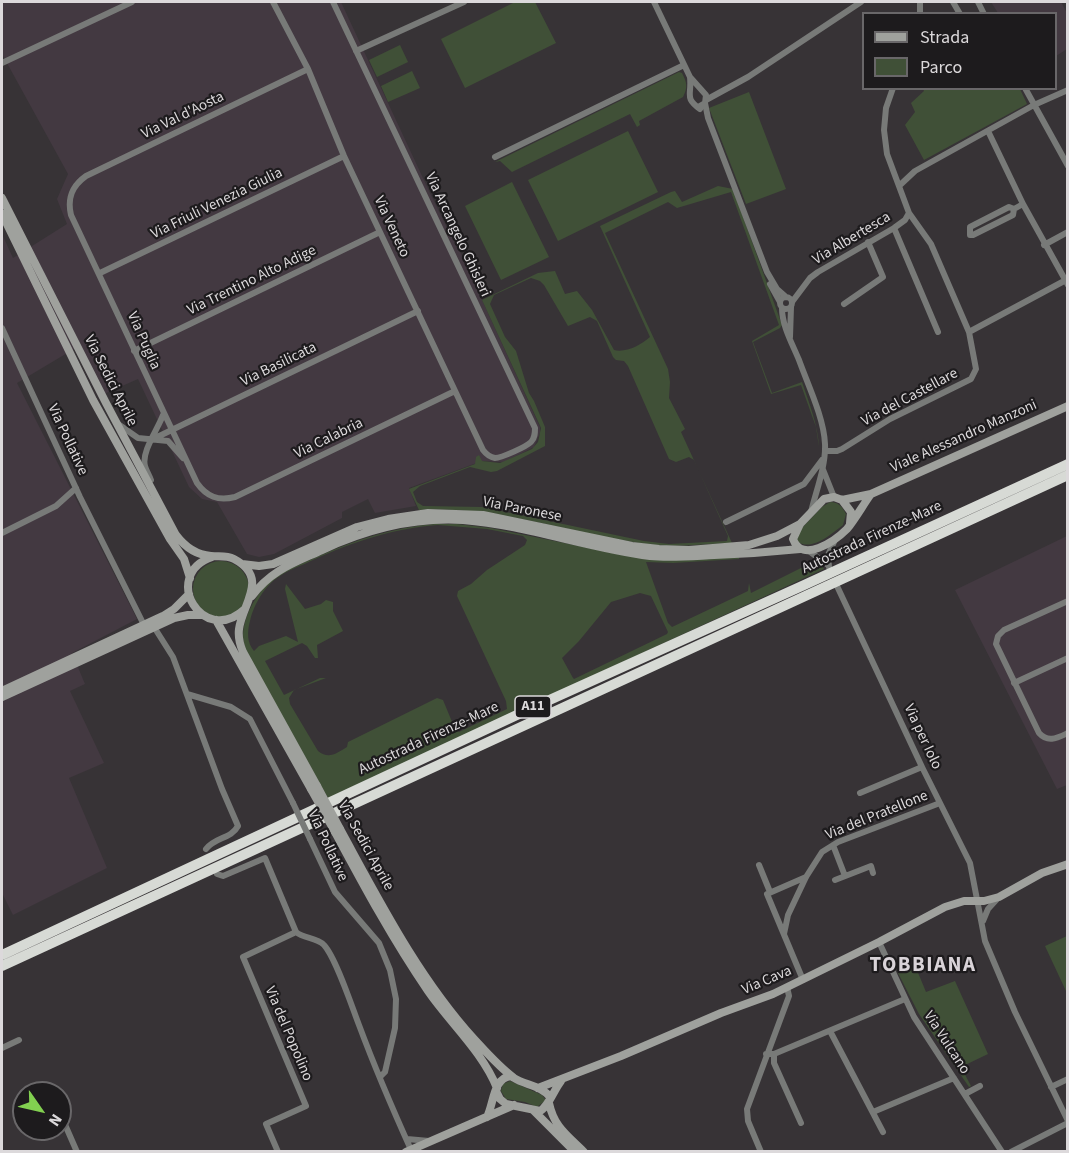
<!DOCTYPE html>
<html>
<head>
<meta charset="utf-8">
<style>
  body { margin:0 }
  #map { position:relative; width:1069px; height:1153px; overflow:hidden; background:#373336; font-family:"Source Sans 3",sans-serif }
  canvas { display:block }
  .frame { position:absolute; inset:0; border:3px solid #dcd9db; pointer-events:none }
  .legend { position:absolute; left:862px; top:12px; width:195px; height:78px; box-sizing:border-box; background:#1d1b1d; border:2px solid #696769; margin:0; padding:8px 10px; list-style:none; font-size:18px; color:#dcd9db }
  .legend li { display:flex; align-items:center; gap:12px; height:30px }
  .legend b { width:30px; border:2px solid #696769 }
  .north { position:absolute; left:12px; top:1081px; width:60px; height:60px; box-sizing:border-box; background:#1d1b1d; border:2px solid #696769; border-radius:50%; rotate:124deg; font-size:16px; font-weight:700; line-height:24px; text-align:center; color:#dcd9db }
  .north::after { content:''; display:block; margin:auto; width:21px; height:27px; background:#82d050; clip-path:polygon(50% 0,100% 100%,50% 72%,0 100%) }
</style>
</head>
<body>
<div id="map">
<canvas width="1069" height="1153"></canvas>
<div class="frame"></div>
<ul class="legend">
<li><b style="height:8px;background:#9fa19d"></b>Strada</li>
<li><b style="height:16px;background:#405037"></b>Parco</li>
</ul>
<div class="north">N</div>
</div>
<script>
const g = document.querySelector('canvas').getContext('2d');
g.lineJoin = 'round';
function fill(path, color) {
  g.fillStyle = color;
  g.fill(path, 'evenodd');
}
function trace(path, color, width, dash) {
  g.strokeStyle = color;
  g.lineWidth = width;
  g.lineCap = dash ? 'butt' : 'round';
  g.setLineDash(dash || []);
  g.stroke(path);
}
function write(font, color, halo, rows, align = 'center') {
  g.font = font + ' "Source Sans 3",sans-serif';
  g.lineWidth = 4.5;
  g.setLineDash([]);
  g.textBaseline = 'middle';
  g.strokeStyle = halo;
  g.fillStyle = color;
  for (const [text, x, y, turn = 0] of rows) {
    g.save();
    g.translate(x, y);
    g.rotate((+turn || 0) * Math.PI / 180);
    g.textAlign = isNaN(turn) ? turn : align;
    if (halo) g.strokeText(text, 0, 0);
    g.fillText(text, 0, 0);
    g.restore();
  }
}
fill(new Path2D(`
  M2,2H341L429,191L448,230L451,232L540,427V433L534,447L504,462L482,461L409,488L416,506L375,513L368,499L342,512V518L274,554L259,557L247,554L217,502L202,499L189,487L138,379L104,394L79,346L17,383L137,619L72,653L85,684L70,691L104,763L69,778L107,868L13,915L2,893V234L13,258L67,224L57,199L68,174L2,54Z
  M991,2H1061L1067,13V49L1056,56V14L998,13Z
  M1067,536V785L1057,789L955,590Z`), '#433941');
fill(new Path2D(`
  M515,2H535L556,43L465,88L441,39Z
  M400,45L408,62L377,77L369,60Z
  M412,71L420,88L388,102L381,86Z
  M679,72L682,73C687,83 688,87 683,97L639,121L640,125L637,127L630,114L512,172L500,161L495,162Z
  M923,89H1020L1027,104L924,160L905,125L915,112L911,103L924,91Z
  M749,92L786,189L746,204L709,108Z
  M628,131L658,192L558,241L528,180Z
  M512,182L549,257L501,280L465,206Z
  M718,186L733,189L782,325L780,328L753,342L772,393L802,382C809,403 818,425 819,447L816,427L801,385L771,394L752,341L779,325L731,192L677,208L668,202L605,233L668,369L670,382L669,398L685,429L681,432L732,543C703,544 673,548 645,544C568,533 497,506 419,510L409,489L475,464L476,457L479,455L482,461L500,463L532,449L538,442L541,428L482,300L538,273L555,271L565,294L577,291L592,310L614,350C626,353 641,345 650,337L600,226L671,192L675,191L682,202ZM531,278L540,281L544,285L568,326L590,317L597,321L613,357L616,360L624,361L628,366L669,459L676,462L689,457L694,460L728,536L727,541L669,544L644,541L482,507L423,506L417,502L413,492L420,486L470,467L491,472L497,471L545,446V427L534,401L529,393L516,351L505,337L490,304L494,295Z
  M830,502C838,502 842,506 846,514L843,525C831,534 813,551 798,542L796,537L798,532L822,507Z
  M434,524H457L491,528L618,554L739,557V559L673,563L646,562L668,623L672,627L748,591L749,583L751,593L813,562H820L824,569L328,798L250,661C247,652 243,644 243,634C244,612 262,584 281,573C293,567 306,562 319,556C357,539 392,528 434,524ZM438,525L487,529L523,536L527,540L525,545L487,570L471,584L458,591L457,596L506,701L507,709L459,732L455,729L443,700L437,698L348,742L347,747C337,753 329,760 318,751L290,704L289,698L294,690L326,678H320L284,695L265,661L302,643L307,646L315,658H318L317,645L343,631L333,611V602L326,600L321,604L305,609L286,584L285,589L298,642L286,636L259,646L254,651C247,643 247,632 250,621C254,604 265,585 280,576C290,569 303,565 313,560C355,541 391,529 438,525ZM640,593L651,596L668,632L667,634L574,679L573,678L562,658L579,641L611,602Z
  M193 589a28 28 0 1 1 56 0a28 28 0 1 1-56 0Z
  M1067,936L1068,990L1066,991L1045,946Z
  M914,963L926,992L955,981L988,1054L961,1067L971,1086L969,1087L919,1014L897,971Z
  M510,1081L542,1095L546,1100L537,1107L525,1102L506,1099L501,1091L503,1084Z`), '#405037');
trace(new Path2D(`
  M273,2L308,69L344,156L483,450C486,454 489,457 495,458C501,458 526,447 531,442C535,438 535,433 535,428L333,2
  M654,2L690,77L706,95L705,103L698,107
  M953,2L960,14
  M978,2L984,14
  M920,14V2
  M356,51L464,2
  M2,63L132,2
  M308,69L86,176C72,186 67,198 71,215L197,483C207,497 218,501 235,497L455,391
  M690,77C692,96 684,97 700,109
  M1025,88L1068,166
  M706,100L748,77L861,2
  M705,103L708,118L767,272L777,289L786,297
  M988,131L1023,204L1068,285
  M495,157L684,65
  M899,186L915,171L1034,105L1068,90
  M1014,209L1013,215L973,235H970V227L1009,207L1014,209L1023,204
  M894,228L938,332
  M1044,245L1068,232
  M100,273L344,156
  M770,284L780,302
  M780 303a6 6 0 1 1 12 0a6 6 0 1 1-12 0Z
  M792,302L810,278L818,272L894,228L905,220L909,213
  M844,304L883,277L868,242
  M782,308C782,326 792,343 799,360C808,385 824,418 825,444C826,466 816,491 811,512
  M2,328L80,497L144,625
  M969,332L1066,280
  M790,337L791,307
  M134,351L380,232
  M118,424L138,438L168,441L183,458
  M151,440L418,311
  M825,451H837L842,449L890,419L971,379L976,369L969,332L931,244L909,213L887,154L884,130L886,108L893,88
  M822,467L834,497
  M151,480C149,475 146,470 145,466C141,452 158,429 163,415
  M726,522L804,484L822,460
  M2,533L56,506L76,488
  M809,551L828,565
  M829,567L828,555L834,542
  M837,586L922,767L970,863L985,941L1015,1012L1068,1121
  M1068,601L1004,630L998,636L996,644L1039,733C1048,743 1057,738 1068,733
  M154,627L173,657L222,789L238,826C231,839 215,837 206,849
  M1014,683L1068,658
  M187,694L231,707L250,719L293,803
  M860,793L922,767
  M310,839L335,892L379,943L390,970L396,999L395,1028L385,1072L380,1077
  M833,845L845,876
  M759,865L770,892
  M217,874L223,876L265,858L296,932C304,939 316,937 324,945C336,958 352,1007 359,1025C375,1068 393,1110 412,1152
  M835,880L871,866L873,873
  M983,921L988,909L999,897
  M784,934L788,915L806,877L822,852L838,842L940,803
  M879,942L914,1017L1002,1152
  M803,980L767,894L806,877
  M830,1031L883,1132
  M2,1048L19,1040
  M766,1054H774L905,999
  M774,1054V1063L801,1123
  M1051,1087L1068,1079
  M965,1094L980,1086
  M873,1112L954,1078
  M63,1120L77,1152
  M407,1139L429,1141
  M278,1152L266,1124L306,1106L243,957L296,932
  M761,1152L748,1121L747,1109L789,996L787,987
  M1011,1152L1068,1123`), '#787a78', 6);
trace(new Path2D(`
  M2,198L106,403L176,535C185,547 197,555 211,556C219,557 226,555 234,559C270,578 242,604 239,629C238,637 240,645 243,652L317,786
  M2,214L93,400L170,539L184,559L190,578
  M871,494C863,505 856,518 847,529C835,541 802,564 793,539L800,524L824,499L834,497L842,500L871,494L1068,406
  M842,500L851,512L850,523
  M212,557C160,575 203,648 245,609
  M242,564L259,566L273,564L357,527L388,519L428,513L483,515L632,546L659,549L689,550L749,545L777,536L800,524
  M252,596C271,570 294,563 322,550C367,529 414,517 463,520C526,525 587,548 650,556C671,558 693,556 714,555C742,554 771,552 800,549
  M216,620L311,789
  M2,691L163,616L174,609L189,594
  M2,697L174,618L188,615H202
  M340,829C380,902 418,977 474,1039C486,1052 499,1067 514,1078C525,1085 542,1086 550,1097
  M335,832C364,886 393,940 428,991C450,1023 482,1051 497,1088
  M538,1088L621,1056L721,1013L773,994L879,942L945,907L964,901H984L999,897L1042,873L1068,864
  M496,1091L500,1099L506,1104L540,1111C548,1107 554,1090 561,1081
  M549,1103C554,1127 567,1135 584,1152
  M533,1110L575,1152
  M487,1117C494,1103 493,1078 511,1076
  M406,1152L514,1105`), '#9fa19d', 8);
trace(new Path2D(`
  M2,955L534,707L802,586L1068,464
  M2,966L1068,475`), '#d7dad5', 10);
trace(new Path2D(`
  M293,803L310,839`), '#787a78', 6);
trace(new Path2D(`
  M317,786L340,829
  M311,789L335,832`), '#9fa19d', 8);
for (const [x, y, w] of [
  [533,707,36]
]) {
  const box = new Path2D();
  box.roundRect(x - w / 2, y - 11, w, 22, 4.5);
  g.fillStyle = '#1d1b1d';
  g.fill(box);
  trace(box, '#dcd9db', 1.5);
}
write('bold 14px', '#dcd9db', null, [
  ["A11",533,707]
]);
write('15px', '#dcd9db', '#1d1b1d', [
  ["Via Val d'Aosta",183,116,-26],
  ["Via Friuli Venezia Giulia",217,204,-26],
  ["Via Veneto",391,227,65],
  ["Via Arcangelo Ghisleri",457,235,65],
  ["Via Albertesca",852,239,-31],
  ["Via Trentino Alto Adige",252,281,-26],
  ["Via Puglia",143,341,66],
  ["Via Basilicata",279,365,-26],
  ["Via Sedici Aprile",110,381,63],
  ["Via del Castellare",910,398,-28],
  ["Viale Alessandro Manzoni",964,437,-24],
  ["Via Calabria",329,439,-26],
  ["Via Pollative",67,440,65],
  ["Via Paronese",522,510,11],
  ["Autostrada Firenze-Mare",872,538,-25],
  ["Via per Iolo",922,737,65],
  ["Autostrada Firenze-Mare",429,739,-25],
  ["Via del Pratellone",877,816,-22],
  ["Via Pollative",327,846,65],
  ["Via Sedici Aprile",365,846,61],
  ["Via Cava",767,981,-23],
  ["Via del Popolino",288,1034,67],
  ["Via Vulcano",946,1043,57]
]);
g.letterSpacing = '1.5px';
write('bold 21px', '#d9d3d8', '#1d1b1d', [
  ["TOBBIANA",923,966]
]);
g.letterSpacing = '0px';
</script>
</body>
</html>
